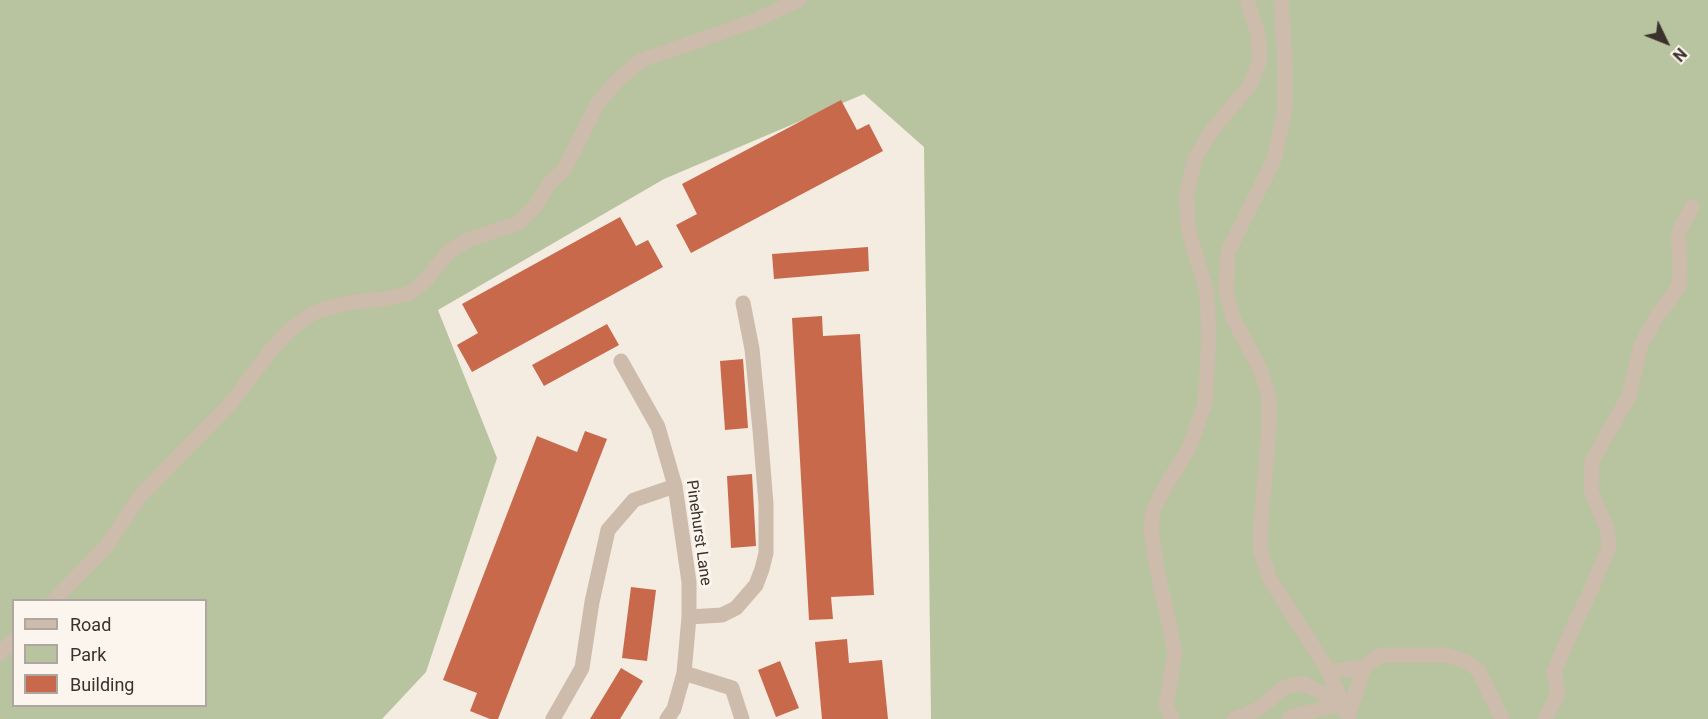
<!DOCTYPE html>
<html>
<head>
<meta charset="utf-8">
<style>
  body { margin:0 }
  #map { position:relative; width:1708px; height:719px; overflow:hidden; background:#f4ebe1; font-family:Roboto,sans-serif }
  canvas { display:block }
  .legend { position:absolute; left:12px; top:599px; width:195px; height:108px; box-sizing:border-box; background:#fbf5ee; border:2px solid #aea6a0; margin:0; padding:8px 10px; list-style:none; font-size:18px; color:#3b302b }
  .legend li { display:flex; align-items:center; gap:12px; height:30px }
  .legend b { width:30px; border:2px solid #aea6a0 }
  .north { position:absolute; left:1636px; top:12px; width:60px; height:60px; -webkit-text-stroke:4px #fbf5ee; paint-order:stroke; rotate:133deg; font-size:16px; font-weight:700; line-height:24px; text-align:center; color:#3b302b }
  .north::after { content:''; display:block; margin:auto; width:21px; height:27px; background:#3b302b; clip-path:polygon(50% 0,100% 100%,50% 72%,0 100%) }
</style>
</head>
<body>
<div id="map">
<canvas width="1708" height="719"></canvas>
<ul class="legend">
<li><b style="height:8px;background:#cdbbac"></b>Road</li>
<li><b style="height:16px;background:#b8c4a0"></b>Park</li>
<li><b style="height:16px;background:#c8694b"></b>Building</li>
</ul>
<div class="north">N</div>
</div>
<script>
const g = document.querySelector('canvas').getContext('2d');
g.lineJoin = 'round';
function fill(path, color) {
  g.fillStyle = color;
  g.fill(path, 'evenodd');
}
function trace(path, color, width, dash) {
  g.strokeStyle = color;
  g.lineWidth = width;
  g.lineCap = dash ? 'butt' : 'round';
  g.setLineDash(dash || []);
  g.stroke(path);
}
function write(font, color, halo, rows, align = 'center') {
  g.font = font + ' Roboto,sans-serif';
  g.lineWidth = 6;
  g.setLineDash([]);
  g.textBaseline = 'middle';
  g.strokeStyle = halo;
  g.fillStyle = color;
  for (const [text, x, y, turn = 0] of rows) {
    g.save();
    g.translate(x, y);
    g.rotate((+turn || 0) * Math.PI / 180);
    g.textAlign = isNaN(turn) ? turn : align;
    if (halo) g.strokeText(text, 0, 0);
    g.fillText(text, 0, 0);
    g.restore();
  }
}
fill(new Path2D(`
  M0,0H1708V719H931L924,147L864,94L664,179L438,310L497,458L426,672L382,719H0ZM14,600H206V706H14Z`), '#b8c4a0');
fill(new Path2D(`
  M841,100L857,130L869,124L883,151L691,253L676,225L697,214L682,184Z
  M620,217L636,246L648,240L663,267L472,372L457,345L478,333L462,304Z
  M868,247L869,271L774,279L772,254Z
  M822,316L823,336L860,334L874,595L831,597L833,619L809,620L792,318Z
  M607,324L619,345L544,386L532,365Z
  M743,359L748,428L725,430L720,361Z
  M585,431L607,439L498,719H490L470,711L477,693L443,680L537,436L577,452Z
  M752,474L756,546L731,548L727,476Z
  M631,587L656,590L647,661L622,658Z
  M847,639L849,663L882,660L888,719H822L815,642Z
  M780,661L799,708L776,717L758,670Z
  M621,668L643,681L620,719H590Z`), '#c8694b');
trace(new Path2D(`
  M1281,0L1285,64V108L1274,160L1228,252L1226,292L1233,318L1260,369L1269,397V426L1261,523L1260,550L1270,579L1329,672L1349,719
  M621,361L658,427L675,486L689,582V617L684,673L674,709L667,719
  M54,600L106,547L140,496L231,403L271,350L291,329L311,314L328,308L348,303L390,298L410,293L426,280L448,252L468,240L518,223L535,207L549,184L564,170L598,103L618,80L640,61L754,21L799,0
  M689,617L722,615L736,608L756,585L762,569L766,553V504L760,430L752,349L743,303
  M0,653L14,640
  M1329,672L1364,667L1380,655H1447L1467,662L1478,670L1502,719
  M684,673L732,688L742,719
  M1348,716L1364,667
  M553,719L582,668L592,602L608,530L634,500L675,486
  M1172,719L1166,705L1175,652L1156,564L1151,529L1153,510L1165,487L1189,448L1205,403L1209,338L1207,293L1189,232L1186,196L1196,156L1213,129L1250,85L1260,59L1258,34L1247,0
  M1234,719L1257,710L1285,687L1302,683L1343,703
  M1289,719L1291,717L1343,703
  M1545,719L1558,694L1554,672L1573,627L1592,588L1609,547L1607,529L1591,491L1592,461L1629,396L1641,345L1655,319L1679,286L1680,263L1678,233L1692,207`), '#cdbbac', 15);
write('16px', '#3b302b', '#fbf5ee', [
  ["Pinehurst Lane",698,533,82]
]);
</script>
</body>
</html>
